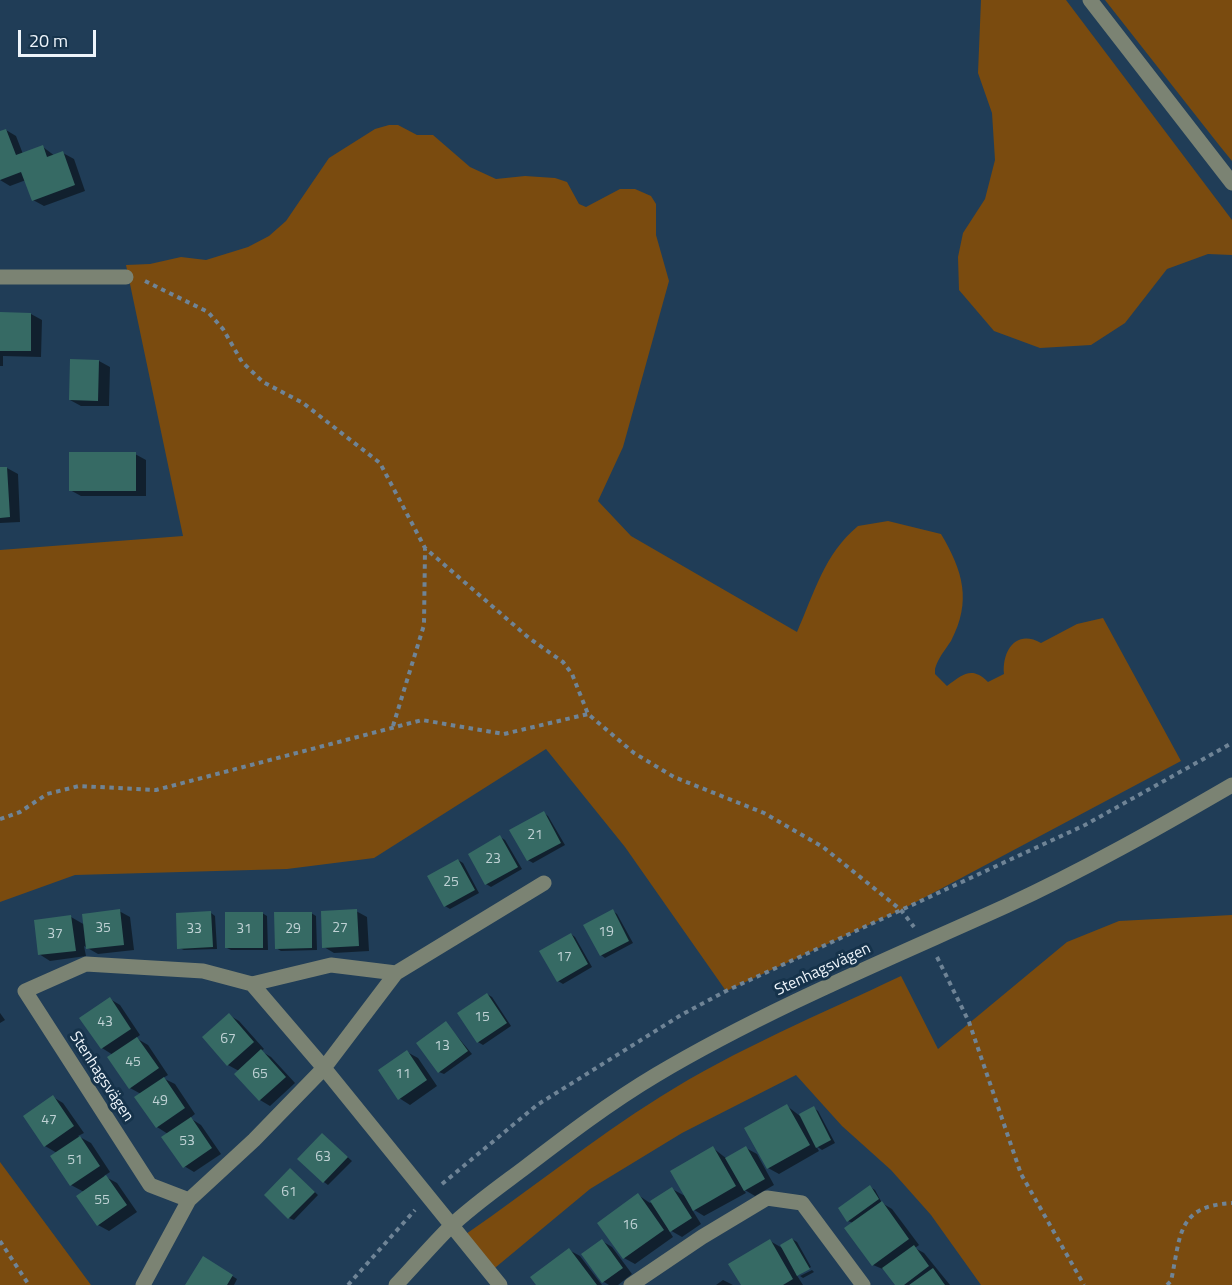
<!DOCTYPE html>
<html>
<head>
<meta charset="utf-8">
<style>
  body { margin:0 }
  #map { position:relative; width:1232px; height:1285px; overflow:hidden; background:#203d57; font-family:"Titillium Web",sans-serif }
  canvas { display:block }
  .scale { position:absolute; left:18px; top:30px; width:78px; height:27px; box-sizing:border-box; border:3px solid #eef5fb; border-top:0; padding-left:8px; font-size:18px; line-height:21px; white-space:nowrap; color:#eef5fb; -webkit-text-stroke:4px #16334b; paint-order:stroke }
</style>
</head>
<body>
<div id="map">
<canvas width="1232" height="1285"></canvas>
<div class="scale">20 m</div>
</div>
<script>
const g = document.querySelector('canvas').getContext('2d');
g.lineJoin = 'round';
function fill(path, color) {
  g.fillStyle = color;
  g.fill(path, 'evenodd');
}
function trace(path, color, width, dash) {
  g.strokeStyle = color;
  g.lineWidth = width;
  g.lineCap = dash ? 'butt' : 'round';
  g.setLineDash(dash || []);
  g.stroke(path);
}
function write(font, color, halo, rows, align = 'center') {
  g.font = font + ' "Titillium Web",sans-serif';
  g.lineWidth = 6;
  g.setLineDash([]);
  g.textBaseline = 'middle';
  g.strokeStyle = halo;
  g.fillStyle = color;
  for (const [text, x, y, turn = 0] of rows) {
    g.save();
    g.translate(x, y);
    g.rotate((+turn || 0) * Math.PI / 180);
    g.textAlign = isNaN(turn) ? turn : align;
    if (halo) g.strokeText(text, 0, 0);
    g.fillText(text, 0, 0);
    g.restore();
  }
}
fill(new Path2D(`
  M981,0H1066L1232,220V255L1208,254L1167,269L1125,323L1091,345L1040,348L994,331L959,290L958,257L963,233L985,199L995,160L992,113L978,73Z
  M1105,0H1232V161L1219,145Z
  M389,125H398L417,135H433L470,167L496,179L525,176L555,178L567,182L579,204L586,207L620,189H635L651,196L656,204V235L669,281L623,447L598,501L631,536L797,632C814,594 824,554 858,526L888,521L941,534C963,571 972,601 951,641C945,650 938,658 935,669V674L947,686C963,674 972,666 988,682L1004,674C1002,651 1016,629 1041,643L1077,624L1103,618L1181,761L901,910L726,991L625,847L546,749L374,858L287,869L75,875L0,902V550L183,536L126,265L150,264L181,257L206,260L248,247L269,236L286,221L329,158L375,129Z
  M1232,915V1285H981L931,1215L891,1170L842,1126L796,1075L682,1133L590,1189L490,1272L466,1234C531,1189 593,1139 660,1097C736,1049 821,1014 901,976L938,1049L1067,942L1119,921Z
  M0,1162L91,1285H0Z`), '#7a4b0f');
fill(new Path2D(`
  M6,130L16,136L23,154L43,147L55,156L63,153L74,159L85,191L44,206L33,200L26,180L10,186L0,180V132Z
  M0,314H31L42,320L41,357L3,356V366H0Z
  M99,361L110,367L109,406H81L70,400Z
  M135,454L146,460V496H81L70,490Z
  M7,468L18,474L20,522L0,523V469Z
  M544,813L548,816L565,845L533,863L528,860Z
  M500,837L505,840L522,869L491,887L486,884Z
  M458,860L463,863L479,893L450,909L445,906Z
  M119,911L130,917L134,950L98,954L84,946L86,956L50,961L39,954L71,917L85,925Z
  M356,911L367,917L369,951L334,953L324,947Z
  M613,911L617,914L633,943L605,958L601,955Z
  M211,913L215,916L217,949L184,950L179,948Z
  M262,913L267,916L268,950H231L227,948Z
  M311,913L316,916L317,950L281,951L276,948Z
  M571,934L575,937L592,967L563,984L558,981Z
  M487,994L492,997L511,1026L483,1045L478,1042Z
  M110,999L120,1005L140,1035L136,1038L148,1045L168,1075L163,1078L175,1084L195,1114L190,1118L201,1125L221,1154L194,1172L184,1166L168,1134L157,1127L141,1094L130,1088L113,1055L102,1048Z
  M0,1013L5,1020L0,1023Z
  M229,1015L239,1021L264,1049L261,1051L271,1057L295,1083L270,1106L260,1100L239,1071L228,1065Z
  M446,1023L472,1054L444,1074L439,1072Z
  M407,1052L418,1058L437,1086L410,1105L399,1098Z
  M53,1097L63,1103L84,1133L78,1136L91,1143L110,1172L104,1176L117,1183L137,1212L109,1231L98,1225L84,1192L71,1185L57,1153L45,1146Z
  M787,1106L800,1116L814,1108L818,1111L835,1143L822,1150L816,1146L819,1151L779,1174L768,1168Z
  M323,1135L352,1161L328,1185L324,1182Z
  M713,1148L727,1159L746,1148L757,1154L774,1185L755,1196L743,1189L746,1193L704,1216L691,1208L701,1224L682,1237L668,1229L673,1237L635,1264L624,1258L599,1223L638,1195L650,1203L672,1189L687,1197Z
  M290,1169L318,1195L294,1220L289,1218Z
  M870,1187L875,1190L882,1203L892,1209L919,1245L915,1248L924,1253L950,1285H897L885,1270L873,1265L853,1223L848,1221Z
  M792,1239L797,1242L811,1267L799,1275L796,1274L803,1285H742L770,1241L784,1249Z
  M602,1241L612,1247L632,1274L618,1285H609L599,1279Z
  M569,1250L580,1256L602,1285H538Z
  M204,1258L237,1279L234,1285H186Z
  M812,1270L814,1272L803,1278L800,1276Z
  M723,1280L733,1285H716Z`), '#0007');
fill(new Path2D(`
  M6,129L16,155L43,145L47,157L63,151L75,185L32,201L21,172L0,180V131Z
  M0,312L31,313V351H0Z
  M70,359L99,360L98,401L69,400Z
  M69,452H136V491H69Z
  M0,467H7L10,517L0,518Z
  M544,811L561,843L527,861L509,830Z
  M500,835L518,867L485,885L468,854Z
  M458,859L475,890L444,907L427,876Z
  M120,909L124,945L86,949L82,914Z
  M357,909L359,946L322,948L321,911Z
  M613,909L629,941L600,956L583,925Z
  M211,911L213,947L177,949L176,913Z
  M225,912H263V948H225Z
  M274,912H312V948L275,949Z
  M71,915L76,951L38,955L34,920Z
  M571,933L588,964L557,982L539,951Z
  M487,993L507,1023L477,1043L457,1013Z
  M110,997L131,1029L101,1049L79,1018Z
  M229,1013L254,1042L227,1066L202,1037Z
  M446,1021L468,1051L438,1073L416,1043Z
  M137,1037L159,1068L129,1089L107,1057Z
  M261,1049L286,1077L259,1101L234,1074Z
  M407,1050L427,1080L398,1100L378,1070Z
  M164,1077L185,1108L156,1128L134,1097Z
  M53,1095L74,1126L44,1147L23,1116Z
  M787,1104L810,1145L767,1169L744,1128Z
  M814,1106L831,1140L816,1148L799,1114Z
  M191,1117L212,1148L183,1168L161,1137Z
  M322,1133L348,1157L323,1183L297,1159Z
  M80,1136L100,1166L70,1186L50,1156Z
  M713,1146L736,1186L693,1211L670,1171Z
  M746,1146L765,1179L744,1191L725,1158Z
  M290,1168L315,1192L288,1219L264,1195Z
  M106,1175L127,1205L97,1226L76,1196Z
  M870,1185L879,1199L847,1222L838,1208Z
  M672,1187L692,1218L670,1232L650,1201Z
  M638,1193L664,1230L623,1259L597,1223Z
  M882,1201L909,1239L872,1266L844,1228Z
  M792,1238L810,1269L797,1276L780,1245Z
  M602,1239L623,1268L602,1283L581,1254Z
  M770,1239L793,1279L783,1285H741L728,1264Z
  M914,1245L929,1266L904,1285H895L882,1268Z
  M569,1248L597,1285H536L530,1277Z
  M203,1256L233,1275L227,1285H185Z
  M933,1268L945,1285H909Z`), '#366a64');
trace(new Path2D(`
  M145,281L208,312L223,329L242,362L263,382L303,403L380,463L425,548L529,638L563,662L572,674L588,714L634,753L674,777L764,813L823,847L901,910L914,927
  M393,726L424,625L425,549
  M0,819L20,812L47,794L79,786L156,790L422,720L504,734L588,714
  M937,957L969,1022L1021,1174L1084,1285
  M442,1184L537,1105L681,1015L726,991L1085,825L1232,743
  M0,1241L29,1285
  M348,1285L415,1210
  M1167,1285L1171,1281C1181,1236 1176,1206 1232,1203`), '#6f8496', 4, [4.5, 4.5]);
trace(new Path2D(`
  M1090,0L1232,183
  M0,277H126
  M252,984L331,965L396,973
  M143,1285L189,1200
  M396,1285C414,1266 431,1246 450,1227C472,1206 499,1187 523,1169C566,1136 609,1103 656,1075C767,1009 889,959 1006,906C1084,870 1158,828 1232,785
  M500,1285L324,1068L252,984L203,971L86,964L25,991L150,1185L189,1200L254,1140L324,1068L396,973L544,883
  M631,1285L702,1237L767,1198L802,1203L863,1285`), '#7b8373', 15);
write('14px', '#c0d2d5', null, [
  ["21",535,836],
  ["23",493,860],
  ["25",451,883],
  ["35",103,929],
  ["27",340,929],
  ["33",194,930],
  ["31",244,930],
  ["29",293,930],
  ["19",606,933],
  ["37",55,935],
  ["17",564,958],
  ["15",482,1018],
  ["43",105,1023],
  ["67",228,1040],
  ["13",442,1047],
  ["45",133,1063],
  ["65",260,1075],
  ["11",403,1075],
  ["49",160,1102],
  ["47",49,1121],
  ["53",187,1142],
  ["63",323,1158],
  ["51",75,1161],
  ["61",289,1193],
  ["55",102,1201],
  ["16",630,1226]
]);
write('16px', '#eef5fb', '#16334b', [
  ["Stenhagsvägen",823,970,-25],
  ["Stenhagsvägen",101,1077,57]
]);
</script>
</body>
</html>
